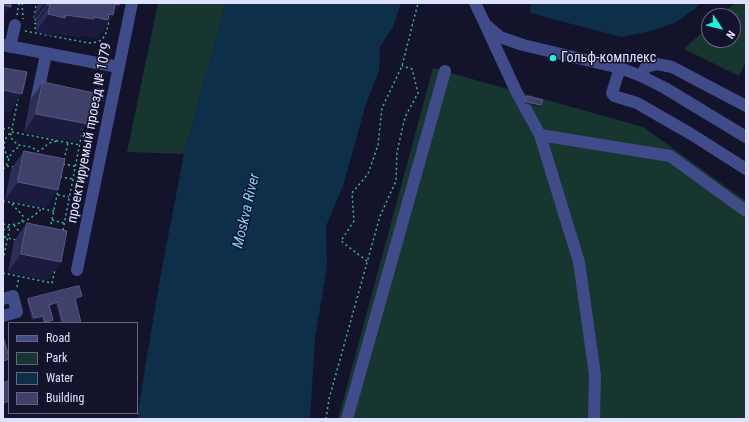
<!DOCTYPE html>
<html>
<head>
<meta charset="utf-8">
<style>
  body { margin:0 }
  #map { position:relative; width:749px; height:422px; overflow:hidden; background:#13132c; font-family:"Roboto Condensed",sans-serif }
  canvas { display:block }
  .frame { position:absolute; inset:0; border:4px solid #dfe2fe; pointer-events:none }
  .legend { position:absolute; left:8px; top:322px; width:130px; height:92px; box-sizing:border-box; background:#13132c; border:1px solid #656680; margin:0; padding:5px 7px; list-style:none; font-size:12px; color:#dfe2fe }
  .legend li { display:flex; align-items:center; gap:8px; height:20px }
  .legend b { width:20px; border:1px solid #656680 }
  .north { position:absolute; left:701px; top:8px; width:40px; height:40px; box-sizing:border-box; background:#13132c; border:1px solid #656680; border-radius:50%; rotate:125deg; font-size:11px; font-weight:700; line-height:16px; text-align:center; color:#dfe2fe }
  .north::after { content:''; display:block; margin:auto; width:14px; height:18px; background:#14f5e0; clip-path:polygon(50% 0,100% 100%,50% 72%,0 100%) }
</style>
</head>
<body>
<div id="map">
<canvas width="749" height="422"></canvas>
<div class="frame"></div>
<ul class="legend">
<li><b style="height:5px;background:#404b89"></b>Road</li>
<li><b style="height:11px;background:#16362f"></b>Park</li>
<li><b style="height:11px;background:#0e2f4a"></b>Water</li>
<li><b style="height:11px;background:#40416a"></b>Building</li>
</ul>
<div class="north">N</div>
</div>
<script>
const g = document.querySelector('canvas').getContext('2d');
g.lineJoin = 'round';
function fill(path, color) {
  g.fillStyle = color;
  g.fill(path, 'evenodd');
}
function trace(path, color, width, dash) {
  g.strokeStyle = color;
  g.lineWidth = width;
  g.lineCap = dash ? 'butt' : 'round';
  g.setLineDash(dash || []);
  g.stroke(path);
}
function write(font, color, halo, rows, align = 'center') {
  g.font = font + ' "Roboto Condensed",sans-serif';
  g.lineWidth = 3;
  g.setLineDash([]);
  g.textBaseline = 'middle';
  g.strokeStyle = halo;
  g.fillStyle = color;
  for (const [text, x, y, turn = 0] of rows) {
    g.save();
    g.translate(x, y);
    g.rotate((+turn || 0) * Math.PI / 180);
    g.textAlign = isNaN(turn) ? turn : align;
    if (halo) g.strokeText(text, 0, 0);
    g.fillText(text, 0, 0);
    g.restore();
  }
}
fill(new Path2D(`
  M158,3H226L184,154L127,152Z
  M735,3H746V62L739,76L684,49L709,26V40H733V16H720Z
  M433,68L643,127L746,201V419H338Z`), '#16362f');
fill(new Path2D(`
  M226,3H401L393,27L380,47L379,71L365,107L343,186L326,226L327,267L315,338L310,419H137L146,362L161,273L184,154Z
  M531,3H700L695,9L675,23L647,32L621,37L530,13Z`), '#0e2f4a');
trace(new Path2D(`
  M22,3L23,19
  M17,15L19,3
  M35,29L36,24L34,23L36,18H34L36,5L40,6L41,3
  M25,31L89,43C105,42 106,35 109,21
  M18,99L11,134V138L18,145L31,147L38,151L41,150L49,143L57,141
  M3,129L13,127
  M12,132L80,145
  M8,158C3,149 2,141 10,133
  M64,160L68,143
  M63,164L75,166
  M7,166L13,167
  M3,169C11,163 7,151 20,147
  M60,177L73,179
  M58,195L69,197
  M3,201L54,211
  M12,204L23,216L22,222
  M52,220L64,223
  M3,224C17,227 32,219 41,209
  M14,225L21,234
  M50,229L58,190
  M3,230L10,226
  M63,230L82,132
  M4,237L16,240
  M3,260L10,227
  M367,261L341,241L354,221L352,193L368,174L378,145L382,108L402,66L418,3
  M3,273L52,283L55,269
  M17,287L19,277
  M326,419L329,399L380,216L396,181L397,152L405,117L418,93L412,69L402,66`), '#37ba99', 1.5, [2, 3]);
trace(new Path2D(`
  M475,3L485,24L500,37L523,45L620,68L641,76L665,88L746,137
  M485,24L516,91L540,135L579,262L595,375L594,419
  M3,45L118,67
  M10,47L15,25
  M620,68L612,93L614,96L637,103L691,134L746,169
  M641,76L646,67L657,64L672,67L746,106
  M36,102L46,54
  M540,135L670,156L746,211
  M77,270L132,3
  M3,299L13,296L17,312L3,316
  M347,419L445,71`), '#404b89', 12);
fill(new Path2D(`
  M39,3H120L113,15L101,33L99,32L96,38L82,35L81,37L54,33L52,36L36,32L37,23H35L36,18L34,17L37,6Z
  M43,82L76,142L24,132L30,100Z
  M24,151L46,208L5,200L11,169Z
  M27,223L48,280L8,272L14,241Z
  M80,298L75,299L81,323H61L56,304L49,306L53,320L52,321L43,323L42,318L32,320L27,301L28,299Z`), '#2d2e58');
fill(new Path2D(`
  M44,3H47L36,18L34,17Z
  M115,4L119,5L101,33L99,32L96,38L82,35L81,37L54,33L52,36L36,32L48,14L94,17Z
  M3,5L11,7L3,17Z
  M48,5H50L37,23H35Z
  M3,90L22,94L10,112L3,111Z
  M526,102L541,105L540,107L524,103Z
  M36,114L88,124L76,142L24,132Z
  M18,182L58,190L46,208L5,200Z
  M21,254L61,262L48,280L8,272Z
  M82,296L80,298L73,300L75,298Z
  M58,302L56,304L48,306L49,305Z
  M43,316L42,318L32,320L34,318Z
  M9,359L8,361L3,362V361Z
  M9,401V403L3,404V403Z`), '#1b1b3f');
const building = new Path2D(`
  M3,3H11V7L3,5Z
  M48,3H120L119,5L115,4L113,15L109,14L108,20L94,17V19L66,15L65,18L48,14L50,5H48Z
  M3,68L27,72L22,94L3,90Z
  M43,82L94,93L88,124L36,114Z
  M527,96L543,100L541,105L526,102Z
  M24,151L65,159L58,190L18,182Z
  M27,223L67,231L61,262L21,254Z
  M79,286L82,296L75,298L81,323H63L58,302L49,305L53,320L45,322L43,316L34,318L28,299Z
  M3,336L9,357V359L3,361Z
  M9,381V401L3,403V383Z`);
fill(building, '#40416a');
trace(building, '#595a81', 1);
for (const [x, y, r, color] of [
  [553,58,4,"#14f5e0"]
]) {
  const dot = new Path2D();
  dot.arc(x, y, r, 0, 2 * Math.PI);
  g.fillStyle = color;
  g.fill(dot);
  trace(dot, '#13132c', 1.5);
}
write('14px', '#dfe2fe', '#13132c', [
  ["Гольф-комплекс",561,58]
], 'left');
write('14px', '#dfe2fe', '#13132c', [
  ["проектируемый проезд № 1079",90,133,-79]
]);
write('italic 15px', '#72d4f9', '#13132c', [
  ["Moskva River",247,211,-77]
]);
</script>
</body>
</html>
